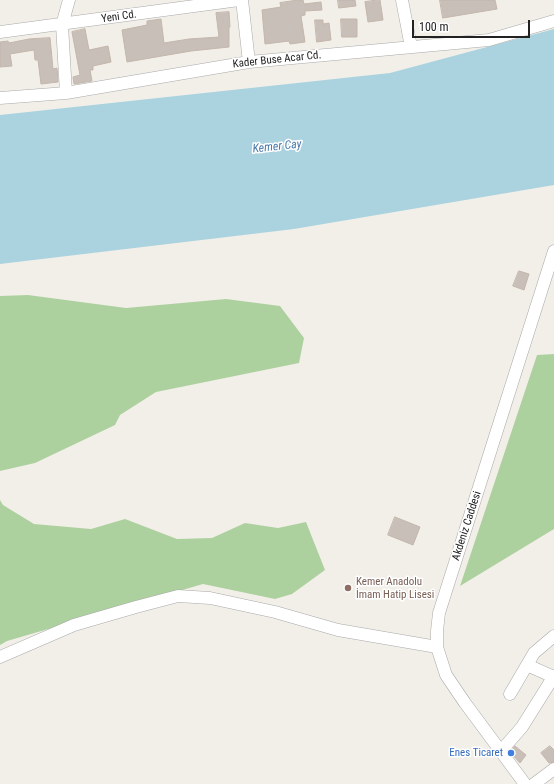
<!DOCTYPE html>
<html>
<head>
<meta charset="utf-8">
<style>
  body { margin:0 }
  #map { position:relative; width:554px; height:784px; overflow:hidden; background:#f2efe9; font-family:"Roboto Condensed",sans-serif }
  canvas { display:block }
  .scale { position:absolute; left:412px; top:20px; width:118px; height:18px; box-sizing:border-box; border:2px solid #222; border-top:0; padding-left:5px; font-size:12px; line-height:14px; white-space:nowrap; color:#222; -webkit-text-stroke:3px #fff; paint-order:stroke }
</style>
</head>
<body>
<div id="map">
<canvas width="554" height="784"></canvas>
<div class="scale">100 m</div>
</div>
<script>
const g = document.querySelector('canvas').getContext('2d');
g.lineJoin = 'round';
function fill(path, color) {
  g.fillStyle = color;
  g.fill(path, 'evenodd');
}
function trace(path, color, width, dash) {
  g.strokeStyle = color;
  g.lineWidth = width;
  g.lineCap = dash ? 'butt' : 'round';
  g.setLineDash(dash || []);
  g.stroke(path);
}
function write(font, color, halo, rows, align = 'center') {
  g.font = font + ' "Roboto Condensed",sans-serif';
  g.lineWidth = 3;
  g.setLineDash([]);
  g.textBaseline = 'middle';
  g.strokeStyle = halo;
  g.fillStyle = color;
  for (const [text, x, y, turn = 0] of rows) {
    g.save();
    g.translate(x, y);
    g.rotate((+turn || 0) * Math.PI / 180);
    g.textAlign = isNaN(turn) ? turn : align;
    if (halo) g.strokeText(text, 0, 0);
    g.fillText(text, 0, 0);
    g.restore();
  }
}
fill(new Path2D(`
  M28,295L126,308L226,299L280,306L304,338L299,363L156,392L120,415L115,425L35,463L0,471V296Z
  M554,354V529L460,586L537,355Z
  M0,500L3,505L34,524L91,529L125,519L177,539L212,538L245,523L278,528L306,522L325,570L292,594L275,599L203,584L7,641L0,645Z`), '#add19e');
fill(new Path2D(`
  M554,29V185L294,229L0,264V115L390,73Z`), '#aad3df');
const building = new Path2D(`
  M298,0H303L304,4L321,2L322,10L305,11V15L301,16L305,42L290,44L289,41L265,44L262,10L281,7L280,3Z
  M338,0H355L356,6L339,8Z
  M380,0L383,20L368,22L365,2Z
  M440,0H495L497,9L443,18Z
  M229,12L230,27H229V47L191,51L127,62L122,30L147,25V21L161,19L164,43L189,39L219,37L216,13Z
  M341,19H357V37H342Z
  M315,20H323V24L329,23L331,40L317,42Z
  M85,29L89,50L108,46L111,62L93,66V70H90L92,81L74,84L73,77L80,75L72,32Z
  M50,38L53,69L57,68L58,82L41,84L38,60H35L34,50L10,54L12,66L0,67V42L8,41L9,43L29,39Z
  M519,271L529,274L524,290L513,286Z
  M395,517L420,527L413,545L388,535Z
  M515,746L526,755L520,763L510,752Z
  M550,746L554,750V762L549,763L541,753Z`);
fill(building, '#c7bfb8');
trace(building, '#c4b6ab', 1);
const minor = new Path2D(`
  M242,0L249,62
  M402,0L411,47
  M0,32L239,0
  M66,93L62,25L69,0
  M0,98L66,93L249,62L489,40L554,21
  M0,657L74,625L136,607L178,596L210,598L275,612L338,630L437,647
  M527,665L554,677
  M510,694L534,653L554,636
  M501,751L522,727L554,676
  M525,784L465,703L446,675L437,647V631L439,613L554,251
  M534,784L554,769`);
trace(minor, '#a9a9a9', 13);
trace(minor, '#fff', 12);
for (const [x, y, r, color] of [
  [348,588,4,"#8d6e63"],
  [511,753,4,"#3f7fe0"]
]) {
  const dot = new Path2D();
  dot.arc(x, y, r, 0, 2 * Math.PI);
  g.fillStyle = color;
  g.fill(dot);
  trace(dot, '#fff', 1.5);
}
write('11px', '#222', '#fff', [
  ["Yeni Cd.",119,17,-8],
  ["Kader Buse Acar Cd.",277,60,-6],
  ["Akdeniz Caddesi",467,526,-72]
]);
write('11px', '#785e54', '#fff', [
  ["Kemer Anadolu",356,582],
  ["İmam Hatip Lisesi",356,595]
], 'left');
write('11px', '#366cbe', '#fff', [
  ["Enes Ticaret",503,753]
], 'right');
write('italic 12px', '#4a7aab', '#fff', [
  ["Kemer Cay",277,147,-6]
]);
</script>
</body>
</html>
